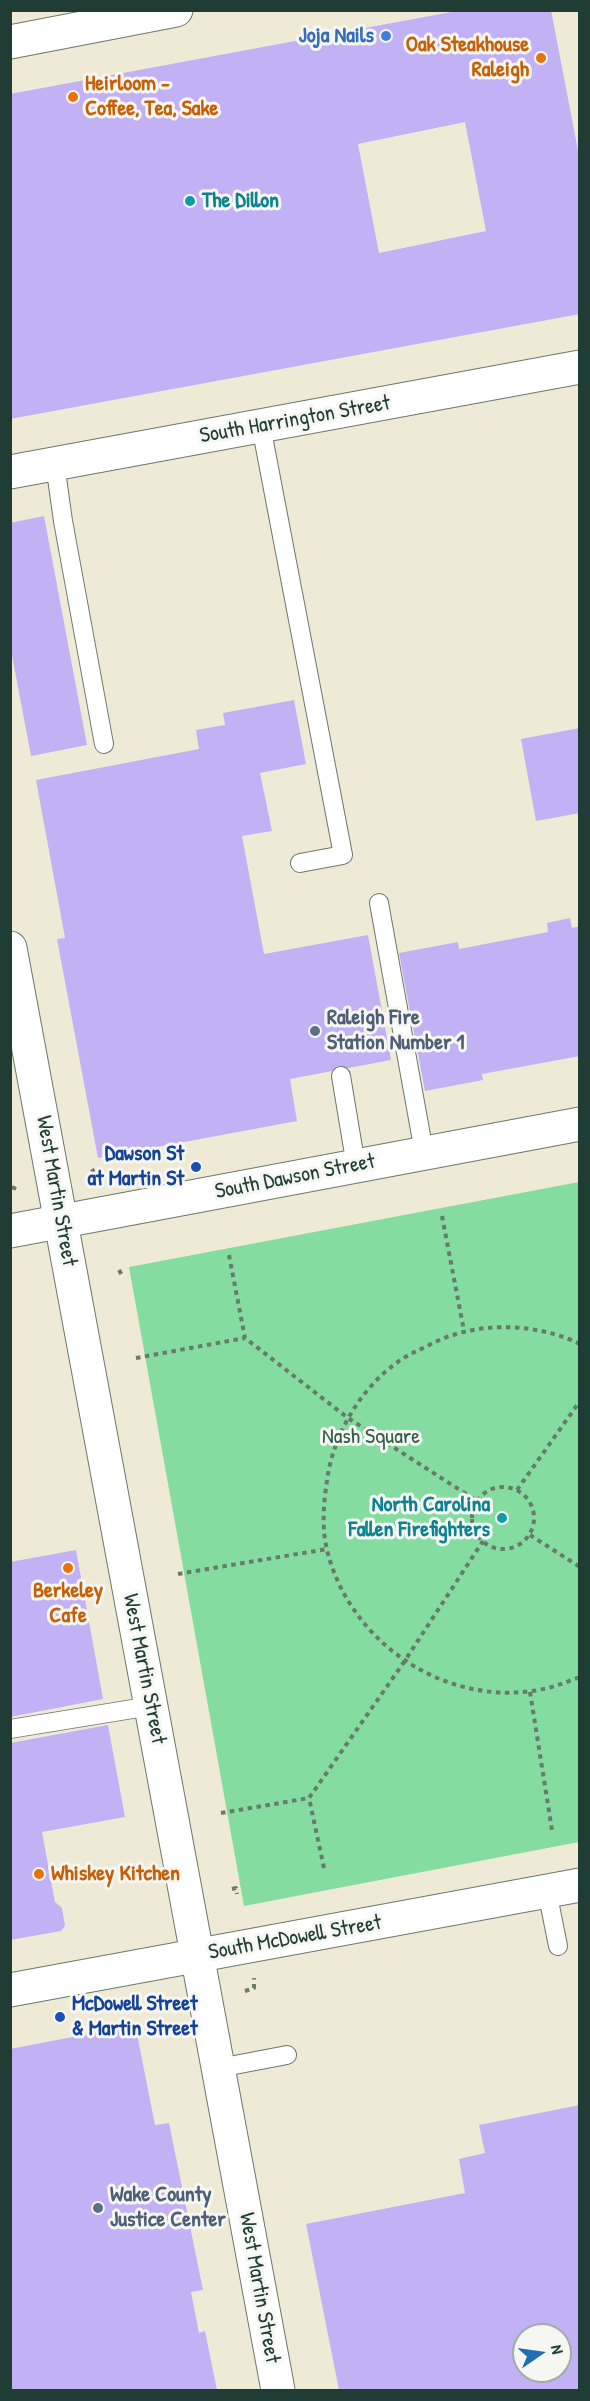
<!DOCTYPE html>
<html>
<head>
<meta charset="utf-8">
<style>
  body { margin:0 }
  #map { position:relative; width:590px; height:2401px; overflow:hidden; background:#efead5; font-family:"Patrick Hand",sans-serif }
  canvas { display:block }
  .frame { position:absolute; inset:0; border:12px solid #1f3d34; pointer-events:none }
  .north { position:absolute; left:512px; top:2323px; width:60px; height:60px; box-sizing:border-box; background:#f6f6f2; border:2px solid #a0aca6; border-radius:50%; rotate:77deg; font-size:16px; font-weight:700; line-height:24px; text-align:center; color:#1f3d34 }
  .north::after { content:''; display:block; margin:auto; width:21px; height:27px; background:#1f6fb2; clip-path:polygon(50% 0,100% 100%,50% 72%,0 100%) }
</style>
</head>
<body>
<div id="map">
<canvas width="590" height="2401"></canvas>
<div class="frame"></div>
<div class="north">N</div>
</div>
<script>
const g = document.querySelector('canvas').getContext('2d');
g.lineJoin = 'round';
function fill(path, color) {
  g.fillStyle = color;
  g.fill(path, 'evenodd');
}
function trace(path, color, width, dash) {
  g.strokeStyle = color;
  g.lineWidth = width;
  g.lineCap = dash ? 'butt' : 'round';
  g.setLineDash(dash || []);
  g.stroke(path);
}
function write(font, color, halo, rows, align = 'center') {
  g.font = font + ' "Patrick Hand",sans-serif';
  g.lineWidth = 6;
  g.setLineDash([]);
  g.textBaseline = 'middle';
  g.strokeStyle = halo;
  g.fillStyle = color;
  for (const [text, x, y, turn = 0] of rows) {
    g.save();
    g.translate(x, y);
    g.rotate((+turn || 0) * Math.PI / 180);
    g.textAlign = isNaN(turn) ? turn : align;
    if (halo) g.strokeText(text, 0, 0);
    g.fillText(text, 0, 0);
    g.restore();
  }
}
fill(new Path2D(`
  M579,1182V1842L244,1906L129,1267Z`), '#85dca0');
fill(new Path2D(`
  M462,10H551L580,161V314L10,419V94ZM465,122L486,231L379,253L358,144Z
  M44,516L87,745L31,756L10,645V523Z
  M294,700L306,764L260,773L272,831L242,836L264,954L368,935L391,1060L290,1079L297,1121L98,1158L57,939L65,938L36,780L199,749L196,730L225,725L223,713Z
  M580,728V813L536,821L521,739Z
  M570,918L572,928L580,926V1056L482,1074L483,1080L425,1091L399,953L458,942L459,949L548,932L547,923Z
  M76,1550L103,1699L10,1717V1562Z
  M108,1725L125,1817L42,1832L55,1902L62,1908L65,1926L61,1931L10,1940V1743Z
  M120,2028L122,2037L137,2034L155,2125L169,2123L203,2290L191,2292L199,2333L205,2331L217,2390H10V2049Z
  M580,2105V2390H339L306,2224L465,2193L459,2159L485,2153L479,2125ZM524,2335H560V2371H524Z`), '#c2b2f5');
const service = new Path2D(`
  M261,426L343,855L300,863
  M55,464L63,521L104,744
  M379,903L424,1152
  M341,1076L356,1166
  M10,1729L151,1706
  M547,1891L558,1946
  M219,2068L287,2055`);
const minor = new Path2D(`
  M10,472L580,367`);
const tertiary = new Path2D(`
  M10,42L176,10
  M10,948L278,2390`);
const primary = new Path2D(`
  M10,1231L580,1124
  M10,1990L580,1885`);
trace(service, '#687a6c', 20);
trace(minor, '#687a6c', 35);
trace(tertiary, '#687a6c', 35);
trace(primary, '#687a6c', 35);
trace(new Path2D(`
  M92,1169L97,1178
  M12,1187L18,1190
  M442,1216L464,1331
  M229,1255L245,1338L348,1418L477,1501
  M119,1270L123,1277
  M580,1344C534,1322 476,1321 431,1344C420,1350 409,1354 399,1361C362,1387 336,1430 328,1474C324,1499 321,1525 327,1550C349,1640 440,1704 532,1691C549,1689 564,1683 580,1677
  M136,1358L245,1338
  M472 1518a31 31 0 1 1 62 0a31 31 0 1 1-62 0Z
  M517,1490L580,1401
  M530,1535L580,1567
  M178,1574L327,1549
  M530,1692L552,1830
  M221,1813L309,1798
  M324,1868L309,1798L404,1662L483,1541
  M232,1889L236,1888L237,1894
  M245,1991L254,1988V1978`), '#687a6c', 4, [4.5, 4.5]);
trace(service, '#fff', 18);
trace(minor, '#fff', 33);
trace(tertiary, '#fff', 33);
trace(primary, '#fff', 33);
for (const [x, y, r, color] of [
  [386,36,6,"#3f7fe0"],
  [541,58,6,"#e8710a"],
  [73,97,6,"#e8710a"],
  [190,201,6,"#0f9aa8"],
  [315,1031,6,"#5c6f8a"],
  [196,1167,6,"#1a4fb4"],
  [502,1518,6,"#0f9aa8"],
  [68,1568,6,"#e8710a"],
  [39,1874,6,"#e8710a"],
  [60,2017,6,"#1a4fb4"],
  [98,2208,6,"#5c6f8a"]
]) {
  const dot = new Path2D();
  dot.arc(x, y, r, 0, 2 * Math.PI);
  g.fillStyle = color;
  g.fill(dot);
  trace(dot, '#f6f6f2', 2);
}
write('bold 22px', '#366cbe', '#f6f6f2', [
  ["Joja Nails",374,36]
], 'right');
write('bold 22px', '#c56008', '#f6f6f2', [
  ["Oak Steakhouse",529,45,"right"],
  ["Raleigh",529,70,"right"],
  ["Heirloom -",85,84],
  ["Coffee, Tea, Sake",85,109],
  ["Berkeley",68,1591,"center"],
  ["Cafe",68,1616,"center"],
  ["Whiskey Kitchen",51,1874]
], 'left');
write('bold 22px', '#0d838f', '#f6f6f2', [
  ["The Dillon",202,201],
  ["North Carolina",490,1505,"right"],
  ["Fallen Firefighters",490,1530,"right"]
], 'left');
write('22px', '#1f3d34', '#f6f6f2', [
  ["South Harrington Street",295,420,-10],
  ["South Dawson Street",295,1177,-11],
  ["West Martin Street",56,1191,80],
  ["West Martin Street",144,1669,79],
  ["South McDowell Street",295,1938,-10],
  ["West Martin Street",259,2288,80]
]);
write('bold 22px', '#4e5e75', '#f6f6f2', [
  ["Raleigh Fire",327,1018],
  ["Station Number 1",327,1043],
  ["Wake County",110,2195],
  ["Justice Center",110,2220]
], 'left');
write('bold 22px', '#164399', '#f6f6f2', [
  ["Dawson St",184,1154],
  ["at Martin St",184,1179],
  ["McDowell Street",72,2004,"left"],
  ["& Martin Street",72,2029,"left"]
], 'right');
write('22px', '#335d4a', '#f6f6f2', [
  ["Nash Square",371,1437]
]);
</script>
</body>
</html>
